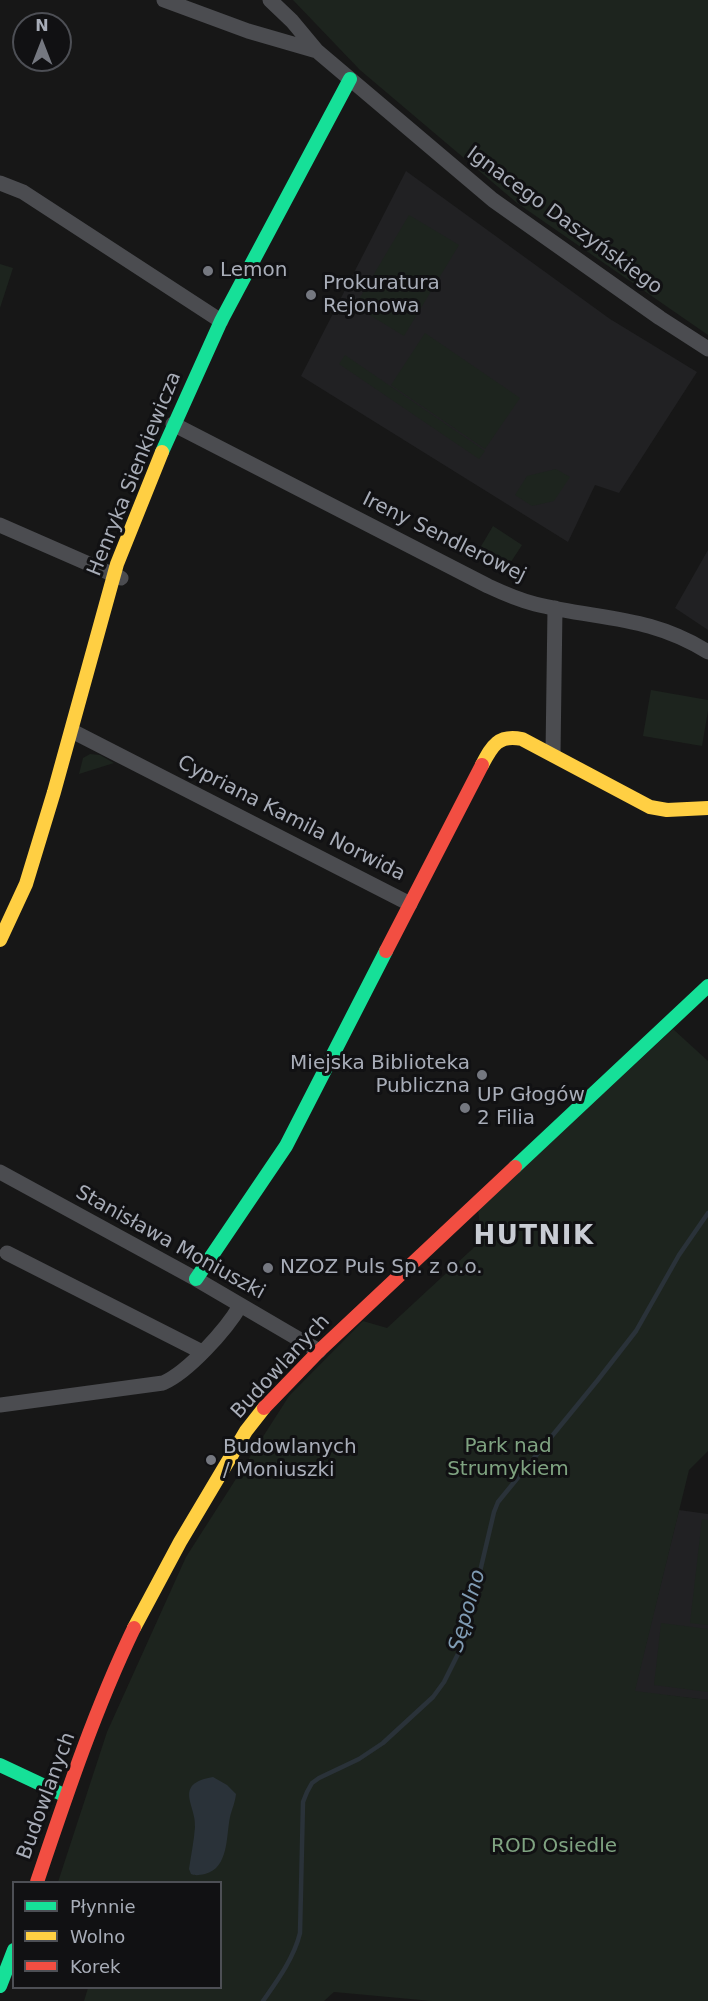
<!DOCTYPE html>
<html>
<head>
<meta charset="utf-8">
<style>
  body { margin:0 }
  #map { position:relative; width:708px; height:2001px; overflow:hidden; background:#171717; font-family:"DejaVu Sans",sans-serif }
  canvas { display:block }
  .legend { position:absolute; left:12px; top:1881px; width:210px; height:108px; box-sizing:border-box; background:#111113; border:2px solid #4d4f55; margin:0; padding:8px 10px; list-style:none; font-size:18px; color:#a8adb8 }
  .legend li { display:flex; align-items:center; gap:12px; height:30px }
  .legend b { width:30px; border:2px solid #4d4f55 }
  .north { position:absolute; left:12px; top:12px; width:60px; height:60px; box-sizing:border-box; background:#111113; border:2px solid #4d4f55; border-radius:50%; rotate:0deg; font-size:16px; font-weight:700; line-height:24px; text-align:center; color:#a8adb8 }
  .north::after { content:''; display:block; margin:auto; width:21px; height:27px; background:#757880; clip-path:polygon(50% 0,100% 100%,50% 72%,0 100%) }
</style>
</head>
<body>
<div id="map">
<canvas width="708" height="2001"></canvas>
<ul class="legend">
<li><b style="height:8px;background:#16e098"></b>Płynnie</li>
<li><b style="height:8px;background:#ffcf43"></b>Wolno</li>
<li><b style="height:8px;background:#f24e42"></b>Korek</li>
</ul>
<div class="north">N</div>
</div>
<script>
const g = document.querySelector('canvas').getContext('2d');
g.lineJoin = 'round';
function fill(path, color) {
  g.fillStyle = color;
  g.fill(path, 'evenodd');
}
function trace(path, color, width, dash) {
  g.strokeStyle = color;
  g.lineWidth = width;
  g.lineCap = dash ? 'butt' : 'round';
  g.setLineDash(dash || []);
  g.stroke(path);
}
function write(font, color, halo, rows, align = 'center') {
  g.font = font + ' "DejaVu Sans",sans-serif';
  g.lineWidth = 6;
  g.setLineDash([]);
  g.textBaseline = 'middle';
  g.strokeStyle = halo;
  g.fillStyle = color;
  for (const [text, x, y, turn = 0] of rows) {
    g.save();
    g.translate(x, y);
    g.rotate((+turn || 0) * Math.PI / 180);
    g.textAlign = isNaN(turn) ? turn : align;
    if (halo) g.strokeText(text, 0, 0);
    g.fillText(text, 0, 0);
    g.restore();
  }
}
fill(new Path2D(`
  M406,171L610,319L697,372L619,493L595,485L568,542L301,376Z
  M708,550V630L675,608Z
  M679,1510L708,1514V1700L634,1692Z`), '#212123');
fill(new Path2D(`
  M293,0H708V335L517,203L360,70Z
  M409,215L459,245L404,336L355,306Z
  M0,264L13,268L0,308Z
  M425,333L520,398L485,449L391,385Z
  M345,355L485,451L479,459L339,364Z
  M556,469L570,477L554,501L532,506L515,495L527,476Z
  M493,526L522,545L509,565L480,548Z
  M651,690L708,700V711L702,746L643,736Z
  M90,754L100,755L114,763L79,774L83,758Z
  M673,1029L708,1061V1451L689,1470L635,1691L708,1700V2001H432L334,1992L324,2001H84L88,1988H220V1882H58L107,1732L186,1557L289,1396L363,1321L387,1328L482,1240L478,1210Z
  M702,1519L708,1520V1625L690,1623Z
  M661,1623L708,1629V1692L654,1685Z`), '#1d241e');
fill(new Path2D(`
  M213,1777L227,1785L236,1794C235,1803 232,1809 230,1817C226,1836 229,1868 205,1874C199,1875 196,1876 191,1874L189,1869C191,1855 194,1841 195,1827C197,1806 172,1784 213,1777Z`), '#2a3239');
trace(new Path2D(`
  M263,2001C277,1981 294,1958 300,1933L303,1802L307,1792L312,1783L319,1778L359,1759L383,1743L433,1697L444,1682L458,1654L470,1614L494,1512L498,1502L597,1381L636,1331L679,1255L708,1213`), '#2a3239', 4.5);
trace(new Path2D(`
  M164,0L248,31L317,51
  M270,0L292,21L317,51L493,200L660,318L708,349
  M0,183L23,192L221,321
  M173,424L488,586C503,593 519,600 535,604C599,620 649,615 708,652
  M0,525L121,578
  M72,731L410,904
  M553,754L555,608
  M0,1172L196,1279L319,1351
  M7,1253L202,1352
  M0,1405L163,1383C188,1372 226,1330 240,1306`), '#4b4c50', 15);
trace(new Path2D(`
  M162,452L221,321L350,79
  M515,1167L708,986
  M196,1279L286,1146L386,951
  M0,1765L66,1796
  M0,1986L14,1950`), '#16e098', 14);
trace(new Path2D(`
  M482,765C492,746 498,734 522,739L650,807L667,810L708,808
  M0,940L26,884L54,792L117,564L162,452
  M134,1628L180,1542L246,1431L264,1408`), '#ffcf43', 14);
trace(new Path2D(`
  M386,951L482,765
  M264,1408L319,1351L515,1167
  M37,1882C66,1796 95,1709 134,1628`), '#f24e42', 14);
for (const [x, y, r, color] of [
  [208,271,6,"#757880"],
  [311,295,6,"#757880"],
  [482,1075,6,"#757880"],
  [465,1108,6,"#757880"],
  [268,1268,6,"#757880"],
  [211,1460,6,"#757880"]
]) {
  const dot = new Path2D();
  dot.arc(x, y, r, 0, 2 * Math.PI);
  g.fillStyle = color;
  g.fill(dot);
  trace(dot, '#111113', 2);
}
write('20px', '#a8adb8', '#111113', [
  ["Ignacego Daszyńskiego",564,221,36],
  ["Henryka Sienkiewicza",135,474,-68],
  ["Ireny Sendlerowej",444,538,26],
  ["Cypriana Kamila Norwida",291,819,27],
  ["Stanisława Moniuszki",170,1243,29],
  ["Budowlanych",281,1367,-47],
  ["Budowlanych",47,1796,-70]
]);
write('20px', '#a8adb8', '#111113', [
  ["Lemon",220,271],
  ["Prokuratura",323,284],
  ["Rejonowa",323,307],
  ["Miejska Biblioteka",470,1064,"right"],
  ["Publiczna",470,1087,"right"],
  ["UP Głogów",477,1096],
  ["2 Filia",477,1119],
  ["NZOZ Puls Sp. z o.o.",280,1268],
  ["Budowlanych",223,1448],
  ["/ Moniuszki",223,1471]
], 'left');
write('20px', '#7fa381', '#111113', [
  ["Park nad",508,1447],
  ["Strumykiem",508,1470],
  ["ROD Osiedle",554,1847]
]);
write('italic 21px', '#7f9bb3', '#111113', [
  ["Sępolno",468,1611,-74]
]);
g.letterSpacing = '1.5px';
write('bold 26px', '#c9ccd4', '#111113', [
  ["HUTNIK",534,1237]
]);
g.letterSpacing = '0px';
</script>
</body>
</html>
